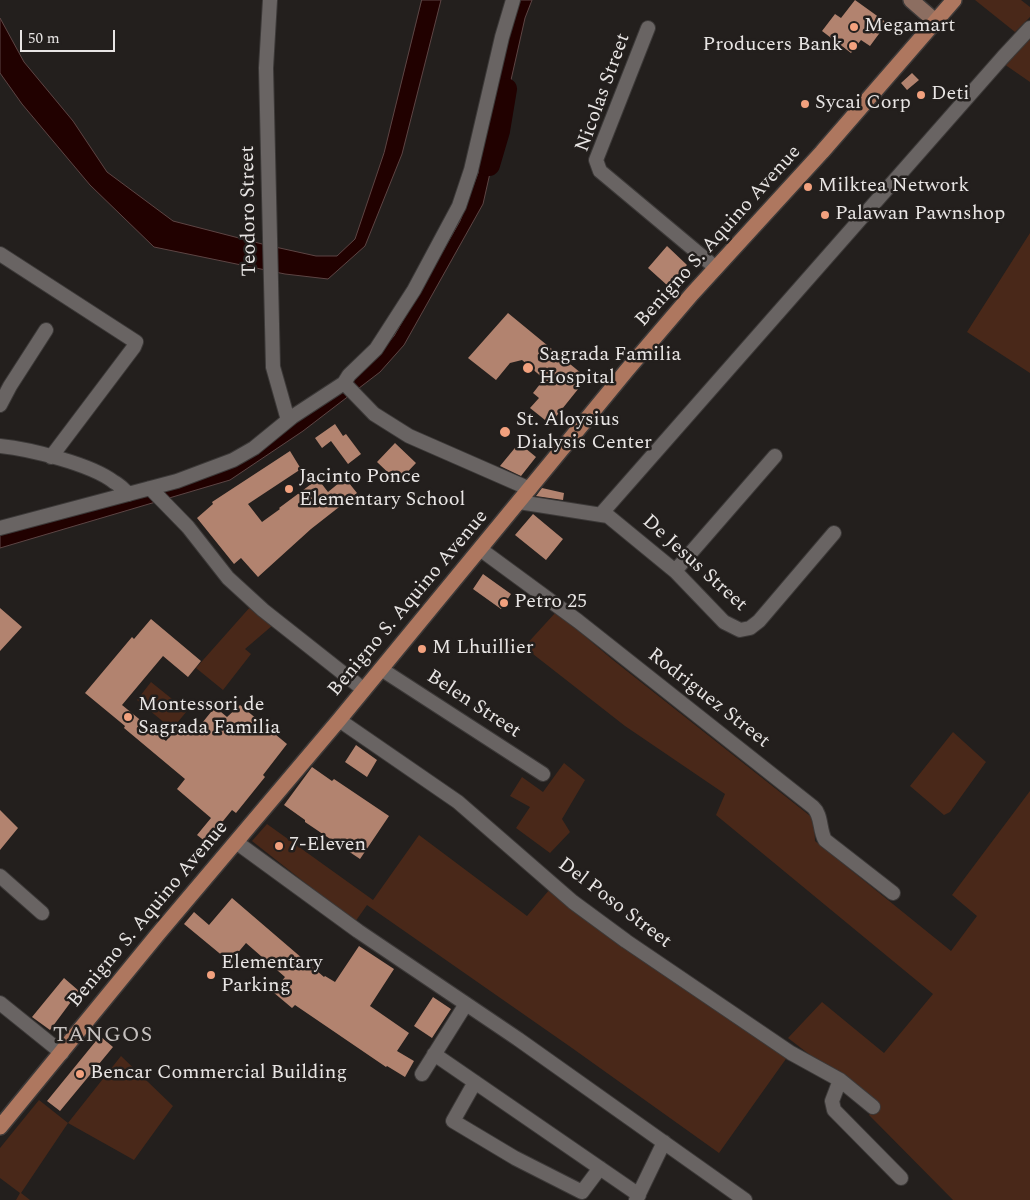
<!DOCTYPE html>
<html>
<head>
<meta charset="utf-8">
<style>
  body { margin:0 }
  #map { position:relative; width:1030px; height:1200px; overflow:hidden; background:#231f1d; font-family:Spectral,serif }
  canvas { display:block }
  .scale { position:absolute; left:20px; top:30px; width:95px; height:22px; box-sizing:border-box; border:2px solid #e8e5e4; border-top:0; padding-left:6px; font-size:15px; line-height:18px; white-space:nowrap; color:#e8e5e4; -webkit-text-stroke:4px #231f1d; paint-order:stroke }
</style>
</head>
<body>
<div id="map">
<canvas width="1030" height="1200"></canvas>
<div class="scale">50 m</div>
</div>
<script>
const g = document.querySelector('canvas').getContext('2d');
g.lineJoin = 'round';
function fill(path, color) {
  g.fillStyle = color;
  g.fill(path, 'evenodd');
}
function trace(path, color, width, dash) {
  g.strokeStyle = color;
  g.lineWidth = width;
  g.lineCap = dash ? 'butt' : 'round';
  g.setLineDash(dash || []);
  g.stroke(path);
}
function write(font, color, halo, rows, align = 'center') {
  g.font = font + ' Spectral,serif';
  g.lineWidth = 5;
  g.setLineDash([]);
  g.textBaseline = 'middle';
  g.strokeStyle = halo;
  g.fillStyle = color;
  for (const [text, x, y, turn = 0] of rows) {
    g.save();
    g.translate(x, y);
    g.rotate((+turn || 0) * Math.PI / 180);
    g.textAlign = isNaN(turn) ? turn : align;
    if (halo) g.strokeText(text, 0, 0);
    g.fillText(text, 0, 0);
    g.restore();
  }
}
fill(new Path2D(`
  M975,0H1021L1030,7V17L1015,32Z
  M1030,36V82L1004,64Z
  M1030,233V373L967,332Z
  M251,606L273,625L245,649L251,654L223,690L196,668Z
  M556,612L613,660L814,819L815,841L951,951L977,916L952,895L1030,791V1200H953L869,1115L875,1105L788,1038L822,1002L884,1053L933,994L716,815L725,794L625,726L524,647Z
  M151,682L187,711L172,729L137,700Z
  M953,732L986,762L950,812L944,815L910,786Z
  M564,763L585,780L562,819L570,832L550,853L516,828L530,807L510,796L522,777L543,792Z
  M267,824L373,900L419,835L527,916L550,889L788,1056L719,1153L572,1048L367,905L355,922L252,841Z
  M121,1056L173,1106L134,1160L68,1123L21,1193L30,1200H16L20,1193L0,1178V1148L39,1100L68,1123Z`), '#492819');
const water = new Path2D(`
  M422,0H441L402,154L365,246L328,279L285,274L154,247L90,185L22,104L0,73V18L24,62L73,121L107,172L173,221L266,245L316,256H337L355,239L384,153Z
  M519,0H532L525,18L483,204L404,345L380,372L303,431L230,480L0,548V534L188,484L370,363L394,336L424,284L460,221L478,173L510,30Z`);
fill(water, '#210100');
trace(water, '#5d4544', 1);
trace(new Path2D(`
  M489,165L499,131L506,89`), '#210100', 22);
fill(new Path2D(`
  M855,0L887,23L870,46L861,40L851,53L822,31L835,14L841,18Z
  M912,73L919,80L907,90L901,83Z
  M667,246L687,265L668,286L648,268Z
  M508,313L587,378L550,424L530,408L539,398L533,393L544,379L522,360L510,363L496,380L468,358Z
  M335,424L343,436L346,434L361,454L348,464L331,441L322,448L315,438Z
  M395,443L416,463L398,482L377,462Z
  M519,443L536,457L521,476L500,466Z
  M290,451L301,469L248,504L262,522L280,509L279,508L318,479L328,492L345,478L357,493L311,529L258,577L241,558L234,564L197,518L213,504L212,502Z
  M542,488L564,493L563,500L536,496Z
  M533,514L563,539L546,560L515,535Z
  M483,574L511,594L501,609L473,589Z
  M0,608L22,627L0,651Z
  M151,619L201,661L188,677L163,656L122,705L166,741L182,722L194,733L215,707L227,717L240,705L287,744L263,775L265,777L236,813L232,810L206,842L197,835L211,818L177,789L185,779L124,728L125,726L85,693L132,637L134,639Z
  M356,745L377,760L367,777L345,762Z
  M312,767L332,781L334,779L389,816L360,859L305,822V820L284,805Z
  M0,810L18,828L0,850Z
  M232,898L324,977L325,976L335,982L359,946L394,969L370,1006L409,1033L397,1051L414,1061L405,1077L387,1066L386,1067L295,1005L292,1008L273,992L285,977L246,943L230,962L184,924L194,912L209,925Z
  M64,978L79,991L50,1030L32,1017Z
  M433,997L451,1009L432,1038L414,1026Z
  M100,1036L113,1047L60,1111L47,1101Z`), '#b2836f');
const street = new Path2D(`
  M270,0L266,68L273,367L288,420
  M648,28L596,160L600,171L716,268
  M0,254L136,342L134,347L51,457
  M344,383L374,414L409,436L530,489
  M0,405L10,386L46,330
  M0,446C29,449 91,464 114,482C120,485 124,490 129,494
  M150,488L188,527L228,578L263,610L363,689
  M519,502L608,516L675,571L724,622L740,630L750,628L759,621L834,533
  M601,514L1003,57L1030,28
  M0,528L177,481L233,460L254,448L292,417L344,383L349,375L376,349L387,332L414,290L459,206L471,170L502,37L513,0
  M480,549L578,621L813,807C822,815 819,829 825,840L893,893
  M675,571L775,456
  M381,669L543,774
  M339,720L458,802L573,902L626,941L791,1053L840,1080L873,1107
  M236,842L358,931L518,1039L745,1200
  M0,876L42,913
  M0,1003L62,1053
  M434,1054L639,1195
  M422,1074L466,1004
  M840,1080L832,1101L834,1110L901,1178
  M475,1082L453,1121L515,1158L582,1192L600,1168
  M636,1200L664,1142`);
const secondary = new Path2D(`
  M911,0L935,21`);
const primary = new Path2D(`
  M0,1127L158,934L339,720L627,370L692,294L822,152L954,0`);
trace(street, '#3c3938', 16);
trace(secondary, '#3c3938', 18);
trace(primary, '#3c3938', 18);
trace(street, '#696463', 14);
trace(secondary, '#8c6e61', 15);
trace(primary, '#ae775f', 15);
for (const [x, y, r, color] of [
  [854,27,5,"#f2a17e"],
  [853,46,5,"#f2a17e"],
  [921,95,5,"#f2a17e"],
  [805,104,5,"#f2a17e"],
  [808,187,5,"#f2a17e"],
  [825,215,5,"#f2a17e"],
  [528,368,6,"#f2a17e"],
  [505,432,6,"#f2a17e"],
  [289,489,5,"#f2a17e"],
  [504,603,5,"#f2a17e"],
  [422,649,5,"#f2a17e"],
  [128,717,5,"#f2a17e"],
  [279,846,5,"#f2a17e"],
  [211,975,5,"#f2a17e"],
  [80,1074,5,"#f2a17e"]
]) {
  const dot = new Path2D();
  dot.arc(x, y, r, 0, 2 * Math.PI);
  g.fillStyle = color;
  g.fill(dot);
  trace(dot, '#231f1d', 2);
}
write('20px', '#e8e5e4', '#231f1d', [
  ["Megamart",864,27],
  ["Producers Bank",843,46,"right"],
  ["Deti",931,95],
  ["Sycai Corp",815,104],
  ["Milktea Network",818,187],
  ["Palawan Pawnshop",835,215],
  ["Sagrada Familia",539,356],
  ["Hospital",539,379],
  ["St. Aloysius",516,421],
  ["Dialysis Center",516,444],
  ["Jacinto Ponce",299,478],
  ["Elementary School",299,501],
  ["Petro 25",514,603],
  ["M Lhuillier",432,649],
  ["Montessori de",138,706],
  ["Sagrada Familia",138,729],
  ["7-Eleven",289,846],
  ["Elementary",221,964],
  ["Parking",221,987],
  ["Bencar Commercial Building",90,1074]
], 'left');
write('20px', '#e8e5e4', '#231f1d', [
  ["Nicolas Street",604,93,-70],
  ["Teodoro Street",250,211,-91],
  ["Benigno S. Aquino Avenue",719,237,-48],
  ["De Jesus Street",694,564,42],
  ["Benigno S. Aquino Avenue",409,604,-50],
  ["Rodriguez Street",708,699,38],
  ["Belen Street",473,705,33],
  ["Del Poso Street",614,904,37],
  ["Benigno S. Aquino Avenue",149,915,-50]
]);
g.letterSpacing = '1px';
write('22px', '#c5c0be', '#231f1d', [
  ["TANGOS",103,1037]
]);
g.letterSpacing = '0px';
</script>
</body>
</html>
